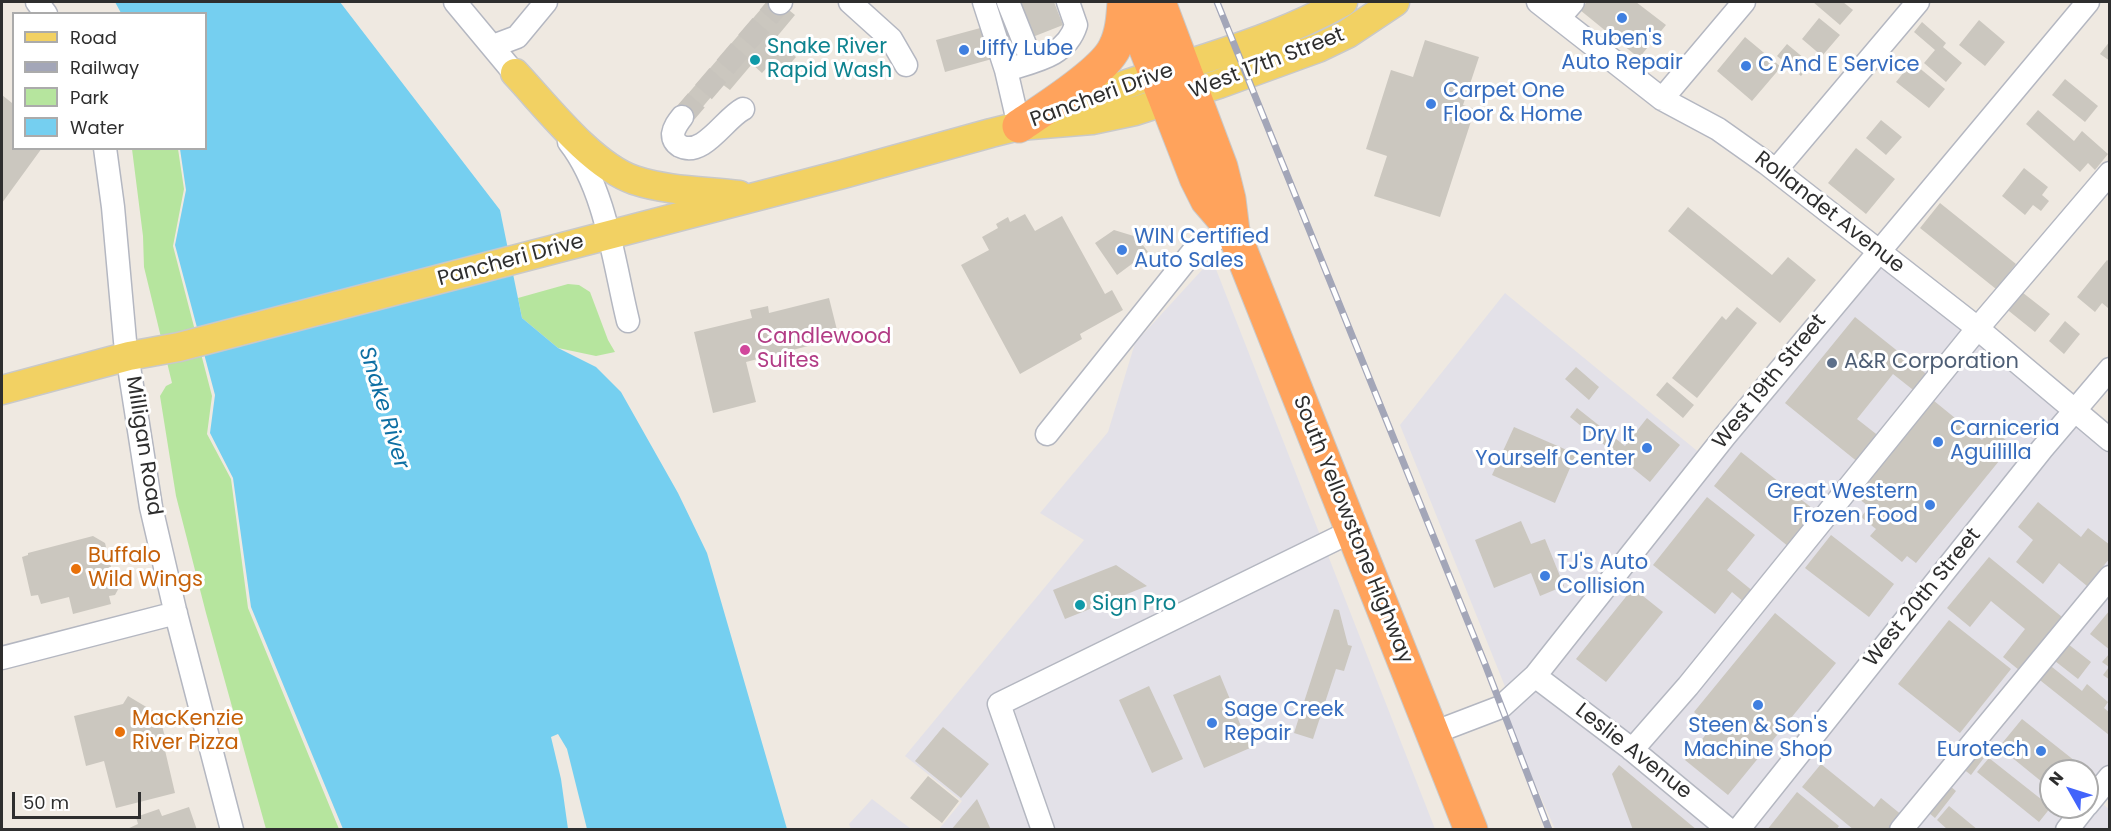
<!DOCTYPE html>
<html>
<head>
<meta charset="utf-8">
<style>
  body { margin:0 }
  #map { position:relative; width:2111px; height:831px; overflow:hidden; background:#efe9e1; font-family:Poppins,sans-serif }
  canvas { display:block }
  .frame { position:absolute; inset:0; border:3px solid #2e2e2e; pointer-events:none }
  .legend { position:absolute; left:12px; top:12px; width:195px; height:138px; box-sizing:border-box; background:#fff; border:2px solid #ababab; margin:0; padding:8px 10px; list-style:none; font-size:18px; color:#2e2e2e }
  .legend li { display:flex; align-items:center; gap:12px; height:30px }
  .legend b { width:30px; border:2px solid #ababab }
  .north { position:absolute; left:2039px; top:759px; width:60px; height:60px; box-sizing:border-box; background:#fff; border:2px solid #ababab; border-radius:50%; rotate:309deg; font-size:16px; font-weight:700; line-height:24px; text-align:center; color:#2e2e2e }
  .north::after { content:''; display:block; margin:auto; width:21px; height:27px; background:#4264fb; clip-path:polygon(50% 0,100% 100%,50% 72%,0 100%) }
  .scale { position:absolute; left:12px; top:792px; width:129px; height:27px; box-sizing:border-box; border:3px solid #2e2e2e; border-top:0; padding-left:8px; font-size:18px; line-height:21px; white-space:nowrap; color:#2e2e2e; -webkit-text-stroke:4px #fff; paint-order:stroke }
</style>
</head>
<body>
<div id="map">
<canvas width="2111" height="831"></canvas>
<div class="frame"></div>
<ul class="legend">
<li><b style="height:8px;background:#f2d163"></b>Road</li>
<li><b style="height:8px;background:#a3a6b8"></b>Railway</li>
<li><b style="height:16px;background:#b6e59e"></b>Park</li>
<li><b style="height:16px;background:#75cff0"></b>Water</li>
</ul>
<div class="north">N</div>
<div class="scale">50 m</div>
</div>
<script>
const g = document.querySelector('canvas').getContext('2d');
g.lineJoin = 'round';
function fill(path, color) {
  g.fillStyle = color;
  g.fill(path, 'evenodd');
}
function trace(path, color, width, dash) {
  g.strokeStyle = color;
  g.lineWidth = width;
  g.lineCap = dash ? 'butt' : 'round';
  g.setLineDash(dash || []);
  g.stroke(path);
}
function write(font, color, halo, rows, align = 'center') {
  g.font = font + ' Poppins,sans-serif';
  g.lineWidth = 6;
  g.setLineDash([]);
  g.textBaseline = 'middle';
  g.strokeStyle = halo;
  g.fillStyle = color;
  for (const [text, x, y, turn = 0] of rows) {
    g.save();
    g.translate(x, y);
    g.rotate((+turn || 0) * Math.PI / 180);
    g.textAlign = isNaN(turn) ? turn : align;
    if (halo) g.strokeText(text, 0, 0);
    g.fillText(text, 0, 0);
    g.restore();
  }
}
fill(new Path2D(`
  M1879,250L2109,439L2110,778L2094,797L2109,809V829H1555L1501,707L1510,699L1400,425L1505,293L1707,459ZM2051,771H2087V807H2051Z
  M1212,259L1435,829H939L962,801L905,756L1084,540L1040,513L1108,432L1135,343Z
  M872,799L911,829H851L849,824Z`), '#e3e1e8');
fill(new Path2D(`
  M132,149H178L184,189L173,246L212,396L207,434L231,479L248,608L339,829H266L206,613L176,496L160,396L166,386L172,383L144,267L143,236Z
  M568,284L579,285L590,292L608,340L615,352L596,356L558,348L522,318L518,298Z`), '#b6e59e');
fill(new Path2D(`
  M115,2H340L500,210L522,318L558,348L596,367L621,392L678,493L707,553L787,829H587L567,749L558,734L551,737L561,779L568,829H343L251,607L233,478L210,433L215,395L175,245L186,190L180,149L206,148V14L121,13Z`), '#75cff0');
fill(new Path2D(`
  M767,2H779L795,15L775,39L796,57L782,73L771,63L762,73L752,64L730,90L722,84L689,123L674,110Z
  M1018,2H1054L1063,25L1025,40Z
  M1587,2H1636L1666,25L1639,58L1580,10Z
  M1813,2H1843L1853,10L1840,25Z
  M1819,18L1840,35L1822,56L1802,39Z
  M1979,20L2005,42L1985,66L1959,45Z
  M1922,22L1946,43L1943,47L1962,63L1946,82L1924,63L1935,50L1914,32Z
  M984,27L992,59L945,72L936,40Z
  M1745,37L1781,67L1752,101L1717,71Z
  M1425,40L1479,57L1463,105L1475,109L1440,217L1374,196L1387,156L1366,149L1391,70L1413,77Z
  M2110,41V61L2100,54Z
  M1787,44L1811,64L1801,76L1777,56Z
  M1912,62L1945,89L1929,108L1896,82Z
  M2065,79L2098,106L2085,122L2052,95Z
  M2,95L12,103L14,101V148H42L2,203Z
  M2038,110L2074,141L2082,131L2108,154L2095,170L2088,163L2080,172L2026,124Z
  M1881,120L1902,137L1886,155L1866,138Z
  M1856,148L1895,179L1866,214L1828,183Z
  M2024,168L2048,187L2042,195L2049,201L2041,211L2033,205L2025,215L2002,196Z
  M1940,203L2016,264L1996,289L1920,228Z
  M1688,207L1772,275L1788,257L1816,280L1780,323L1668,231Z
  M1025,214L1035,231L1062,216L1105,294L1112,290L1123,310L1080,334L1082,339L1020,374L961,265L989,250L982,237L998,228L996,224L1008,217L1010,222Z
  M1114,230L1137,237L1148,252L1117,275L1095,243Z
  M2107,260L2110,262V307L2108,308L2102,303L2095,312L2077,297Z
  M2018,289L2050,314L2035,332L2004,307Z
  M829,298L839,338L746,362L756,402L713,413L694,332L752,318L750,310L768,306L769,313Z
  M1737,307L1757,323L1697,398L1672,378L1722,316L1726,320Z
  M1855,317L1930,377L1917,393L1893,374L1857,419L1880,437L1859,463L1785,403Z
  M2065,321L2080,334L2064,354L2049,341Z
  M1576,367L1599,387L1589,400L1565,379Z
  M1667,382L1694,405L1683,418L1656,395Z
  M1928,396L1982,440L1992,429L2012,445L1916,563L1907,556L1902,562L1870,536L1876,529L1861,517L1869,507L1851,492Z
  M1577,408L1625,446L1647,418L1680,445L1650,482L1570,417Z
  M1514,427L1576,454L1555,503L1492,475Z
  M1741,452L1817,512L1789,547L1714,486Z
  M1707,497L1755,535L1727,570L1754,592L1745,603L1732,592L1715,614L1653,565Z
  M2038,502L2081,537L2088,528L2110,545V558L2087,586L2059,563L2043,584L2016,562L2033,540L2018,527Z
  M1521,521L1531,544L1545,539L1564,586L1540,596L1531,573L1494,588L1475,540Z
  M1831,535L1894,584L1869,617L1805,568Z
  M93,536L105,543L113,575L119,573L121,584L115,595L109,596L111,604L73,614L69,597L41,604L38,595L31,596L22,557L28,555V553Z
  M1989,557L2062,617L2019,670L2003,657L2025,629L1991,601L1970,627L1947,608Z
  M1116,565L1147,586L1065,619L1053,590Z
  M1633,588L1663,612L1606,682L1576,659Z
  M1334,609L1339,610L1348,645L1352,646L1344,671L1336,669L1313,739L1294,733Z
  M2110,610V650L2090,634Z
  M1775,613L1836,663L1728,795L1685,760L1712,727L1694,712Z
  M1949,620L2011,669L1960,733L1898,684Z
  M2068,644L2091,662L2078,679L2055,661Z
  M2110,653V680L2103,675L2109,667L2102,662Z
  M2047,663L2082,691L2087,684L2108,702L2104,708L2110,713L2109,735L2036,677Z
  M1220,675L1250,748L1204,768L1173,695Z
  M1149,686L1183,759L1152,773L1119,700Z
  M128,696L153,711L158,710L167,745L164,746L175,793L116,808L104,761L86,766L74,716L123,704Z
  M2022,719L2080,765L2075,771H2051V782L2047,786L1999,747Z
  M943,727L989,764L961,798L915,761Z
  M1974,745L1986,755L1971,775L1958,765Z
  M1989,758L2051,807L2039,822L1977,772Z
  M1821,764L1874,807L1881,798L1903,816L1892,830H1854L1802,787Z
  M1619,765L1697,830H1633L1612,774Z
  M928,776L959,801L942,823L910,798Z
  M1944,781L1956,791L1935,818L1923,808Z
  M1797,792L1839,826L1836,830H1767Z
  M977,799L991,830H951Z
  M1949,806L1978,830H1948L1937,820Z
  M189,807L197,830H125L138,824L136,817L159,809L162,816Z`), '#cbc7bf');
trace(new Path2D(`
  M682,117L780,3`), '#c8c4bd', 22, [22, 11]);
const minor = new Path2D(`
  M37,2L46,14
  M455,2L525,86
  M850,2L891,39L906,65
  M984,2L1006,70L1019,126
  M1008,2L1032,62
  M1538,2L1662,99L1718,129L1766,163L1971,323L2110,440
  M780,3L781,2
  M1559,18L1573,2
  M493,46L517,37L546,2
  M1006,70C1034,61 1066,57 1076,25L1068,2
  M1662,99L1744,2
  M682,117C678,122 674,127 673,134C673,139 675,143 680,146C703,158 725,118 743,109
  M569,142C606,189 614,264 628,321
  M105,148L113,207L125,341L151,507L175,610L232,830
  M1776,170L1918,2
  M1047,434L1195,249L1233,231
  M2,658L176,613
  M1535,676L1630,748L1729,830
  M1433,733L1501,707L1535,676L1725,436L2088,2
  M1632,750L1688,686L1977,329L2110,173
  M2087,805L2110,777
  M1043,830L999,704L1352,531
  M1738,830L2042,449L2110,369
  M1901,830L2110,577
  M2067,830L2085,807`);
const major = new Path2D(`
  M515,73C546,106 591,165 634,180C667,191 705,191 739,195
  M1057,110C1150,70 1254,52 1343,2
  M2,390L129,356L179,347L843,174L991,133L1019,126L1092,120L1135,111L1219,84L1318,48L1347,34L1395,2`);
const highway = new Path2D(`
  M1130,2L1138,29L1196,178L1207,200L1232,229
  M1159,2L1221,167L1229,199L1233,231L1471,830
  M1019,126C1043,110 1104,72 1115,47C1122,33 1123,17 1124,2`);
trace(minor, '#b4b7c1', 25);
trace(major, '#c9c9c9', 31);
trace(highway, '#c9c9c9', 35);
trace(minor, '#fff', 22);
trace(major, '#f2d163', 28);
trace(highway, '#ffa35c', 33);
const rail = new Path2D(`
  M1217,2L1485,664L1549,830`);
trace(rail, '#a3a6b8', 7);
trace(rail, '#fff', 4.5, [14]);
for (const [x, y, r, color] of [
  [1622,18,6,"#3f7fe0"],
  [964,50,6,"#3f7fe0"],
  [755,60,6,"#0f9aa8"],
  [1746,66,6,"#3f7fe0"],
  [1431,104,6,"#3f7fe0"],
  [1122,250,6,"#3f7fe0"],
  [745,350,6,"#d1479c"],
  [1832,363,6,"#5c6f8a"],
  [1938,442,6,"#3f7fe0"],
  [1647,448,6,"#3f7fe0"],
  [1930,505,6,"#3f7fe0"],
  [76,569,6,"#e8710a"],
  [1545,576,6,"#3f7fe0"],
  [1080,605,6,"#0f9aa8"],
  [1758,705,6,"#3f7fe0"],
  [1212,723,6,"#3f7fe0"],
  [120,732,6,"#e8710a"],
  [2041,751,6,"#3f7fe0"]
]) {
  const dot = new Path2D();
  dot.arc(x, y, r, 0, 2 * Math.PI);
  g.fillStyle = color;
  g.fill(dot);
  trace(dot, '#fff', 2);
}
write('21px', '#366cbe', '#fff', [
  ["Ruben's",1622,40,"center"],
  ["Auto Repair",1622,64,"center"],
  ["Jiffy Lube",976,50],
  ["C And E Service",1758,66],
  ["Carpet One",1443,92],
  ["Floor & Home",1443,116],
  ["WIN Certified",1134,238],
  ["Auto Sales",1134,262],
  ["Carniceria",1950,430],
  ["Aguililla",1950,454],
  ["Dry It",1635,436,"right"],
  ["Yourself Center",1635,460,"right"],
  ["Great Western",1918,493,"right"],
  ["Frozen Food",1918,517,"right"],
  ["TJ's Auto",1557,564],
  ["Collision",1557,588],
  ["Sage Creek",1224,711],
  ["Repair",1224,735],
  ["Steen & Son's",1758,727,"center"],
  ["Machine Shop",1758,751,"center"],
  ["Eurotech",2029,751,"right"]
], 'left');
write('21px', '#0d838f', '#fff', [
  ["Snake River",767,48],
  ["Rapid Wash",767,72],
  ["Sign Pro",1092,605]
], 'left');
write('21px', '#2e2e2e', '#fff', [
  ["West 17th Street",1267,64,-21],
  ["Pancheri Drive",1102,96,-20],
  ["Rollandet Avenue",1829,213,38],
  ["Pancheri Drive",511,261,-15],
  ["West 19th Street",1770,382,-51],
  ["Milligan Road",143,446,81],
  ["South Yellowstone Highway",1352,530,68],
  ["West 20th Street",1923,598,-51],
  ["Leslie Avenue",1633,752,38]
]);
write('21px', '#b23c85', '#fff', [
  ["Candlewood",757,338],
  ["Suites",757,362]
], 'left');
write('21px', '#4e5e75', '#fff', [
  ["A&R Corporation",1844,363]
], 'left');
write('21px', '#c56008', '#fff', [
  ["Buffalo",88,557],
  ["Wild Wings",88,581],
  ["MacKenzie",132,720],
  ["River Pizza",132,744]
], 'left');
write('italic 22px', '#0d6fa3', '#fff', [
  ["Snake River",383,408,73]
]);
</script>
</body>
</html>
